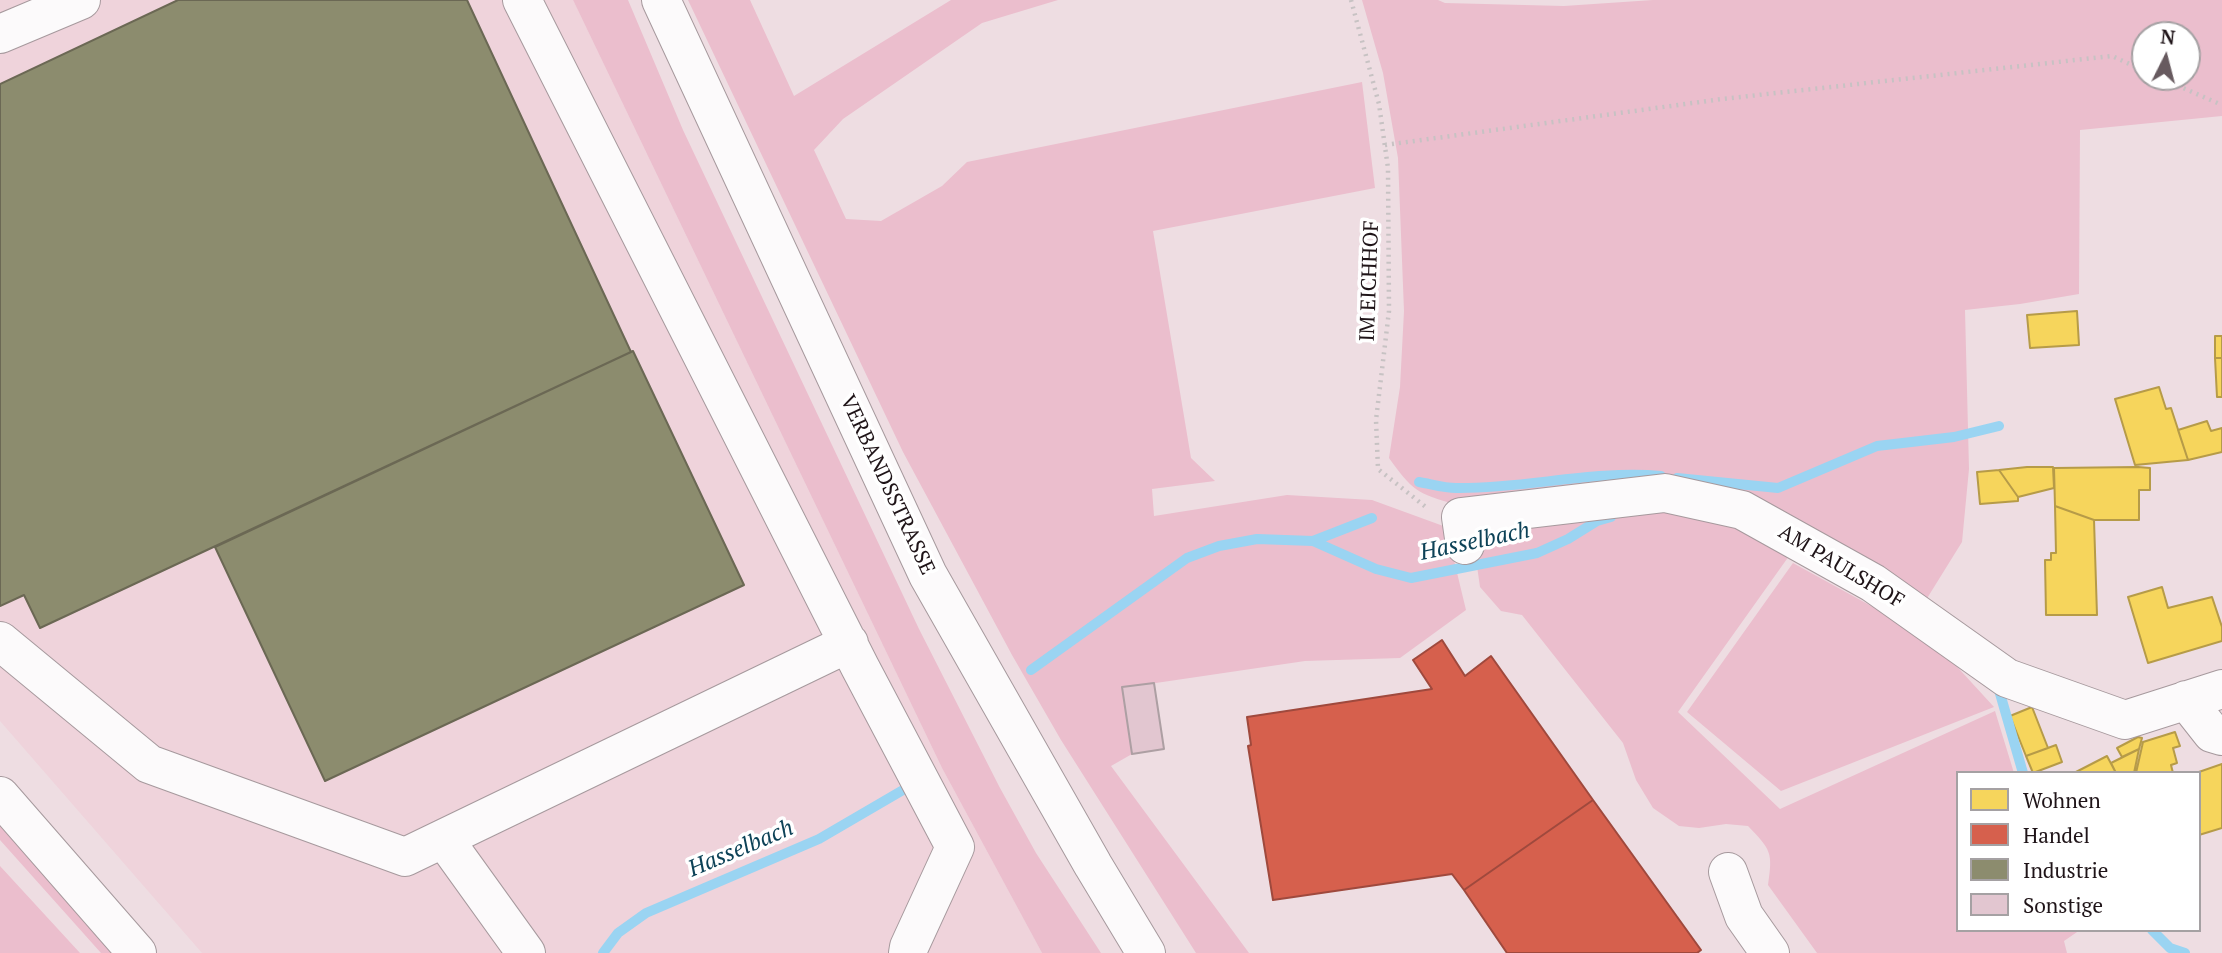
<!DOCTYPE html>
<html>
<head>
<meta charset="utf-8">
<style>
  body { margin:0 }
  #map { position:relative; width:2222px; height:953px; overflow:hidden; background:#eedde2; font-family:"PT Serif",serif }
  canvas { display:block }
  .legend { position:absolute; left:1956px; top:771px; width:245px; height:161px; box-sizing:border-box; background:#fff; border:2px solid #a5a1a3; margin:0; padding:9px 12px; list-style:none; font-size:21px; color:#1f1418 }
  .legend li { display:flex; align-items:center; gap:14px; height:35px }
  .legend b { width:35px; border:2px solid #a5a1a3 }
  .north { position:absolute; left:2131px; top:21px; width:70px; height:70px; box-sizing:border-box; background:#fff; border:2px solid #a5a1a3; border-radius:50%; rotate:6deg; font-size:19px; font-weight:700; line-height:28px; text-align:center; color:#1f1418 }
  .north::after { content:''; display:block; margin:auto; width:24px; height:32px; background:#675a5f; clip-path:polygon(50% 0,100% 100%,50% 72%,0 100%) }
</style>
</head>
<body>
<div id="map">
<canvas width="2222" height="953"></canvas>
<ul class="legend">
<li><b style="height:19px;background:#f6d55c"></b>Wohnen</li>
<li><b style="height:19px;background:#d6604d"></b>Handel</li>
<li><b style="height:19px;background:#8c8c6e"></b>Industrie</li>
<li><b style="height:19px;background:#e2c6d0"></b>Sonstige</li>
</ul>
<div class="north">N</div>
</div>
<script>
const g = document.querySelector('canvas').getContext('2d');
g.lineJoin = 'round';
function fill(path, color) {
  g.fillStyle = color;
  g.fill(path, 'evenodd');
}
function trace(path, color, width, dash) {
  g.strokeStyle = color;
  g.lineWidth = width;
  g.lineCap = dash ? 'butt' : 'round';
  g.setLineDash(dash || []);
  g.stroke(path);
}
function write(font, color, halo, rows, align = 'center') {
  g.font = font + ' "PT Serif",serif';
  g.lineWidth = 7;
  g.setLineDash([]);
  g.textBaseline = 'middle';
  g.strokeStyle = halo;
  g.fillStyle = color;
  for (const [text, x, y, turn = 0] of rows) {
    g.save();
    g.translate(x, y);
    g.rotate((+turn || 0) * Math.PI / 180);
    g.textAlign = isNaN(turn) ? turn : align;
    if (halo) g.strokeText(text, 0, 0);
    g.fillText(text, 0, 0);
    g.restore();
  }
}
fill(new Path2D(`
  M0,0H573L942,768L1042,953H202L0,721Z`), '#efd3db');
fill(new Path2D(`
  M573,0H628L683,130L919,629L1000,788L1036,853L1101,953H1042L942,768Z
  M688,0H750L794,96L951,0H1058L982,23L843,119L814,150L846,219L881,221L942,186L967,162L1362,82L1375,188L1153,231L1191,458L1215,481L1152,489L1154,516L1287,495L1372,500L1446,527L1466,610L1400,658L1305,661L1122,688L1132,754L1111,766L1249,953H1196L1061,740L1012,655L903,452Z
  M1362,0H1438L1445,3L1564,6L1653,0H2222V116L2080,130L2079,294L2020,304L1965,310L1969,469L1962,542L1926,600L1752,500L1455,504C1417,494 1412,490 1389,458L1400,387L1404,311L1398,158L1383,73ZM2145,35H2187V77H2145Z
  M1665,502L1794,549L1678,712L1780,809L1995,711L2014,773H1958V930H2080L2064,941L2067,953H1817L1768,885C1773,852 1771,850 1748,826L1726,824L1699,828L1679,826L1653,808L1636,780L1623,743L1522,615L1501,611L1480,587L1474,545L1478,523Z
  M1793,563L1873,607L1950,659L1994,707L1781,791L1687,712Z
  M0,819L115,953H101L0,840Z
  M0,866L80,953H0Z`), '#ebbecd');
const homes = new Path2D(`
  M2077,311L2079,345L2030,348L2027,315Z
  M2215,336H2222V358H2215Z
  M2215,358H2222V397H2217Z
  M2159,387L2166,409L2171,408L2188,460L2135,465L2115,399Z
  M2207,421L2211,431L2222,428V452L2188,460L2178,430Z
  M2027,467H2053L2054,488L2018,497L1999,470Z
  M2138,467L2150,468V490H2139V520H2094L2055,506L2054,468Z
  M1999,470L2018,497V501L1980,504L1977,472Z
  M2055,506L2094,520L2097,615H2046L2045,560H2051V553H2056Z
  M2162,587L2168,608L2212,597L2222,627V641L2148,663L2128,597Z
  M2032,707L2048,748L2026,756L2010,716Z
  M2175,732L2180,746L2173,748L2177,763L2171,765L2173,773H2136L2143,742Z
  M2138,737L2142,738L2139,749L2122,757L2117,748Z
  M2056,745L2062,762L2033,773L2026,756Z
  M2139,749L2134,773H2116L2111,763Z
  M2107,756L2116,773H2074Z
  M2222,764V828L2199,835V773H2196Z`);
fill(homes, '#f6d55c');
trace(homes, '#b69b48', 2);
const shops = new Path2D(`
  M1442,640L1465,676L1491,656L1593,800L1464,890L1452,874L1273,900L1248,746L1251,745L1247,717L1432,689L1413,660Z
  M1593,800L1701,950L1697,953H1507L1464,890Z`);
fill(shops, '#d6604d');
trace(shops, '#9f493d', 2);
const industry = new Path2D(`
  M178,0H467L631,352L40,628L24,595L0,606V84Z
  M633,351L744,585L325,781L215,547Z`);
fill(industry, '#8c8c6e');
trace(industry, '#6b6854', 2);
trace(new Path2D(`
  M1677,478L1778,488L1877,446L1954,437L1999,426
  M1419,482C1431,484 1444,488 1456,488C1525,489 1593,470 1661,476
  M1313,541L1372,518
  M1031,670L1187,558L1219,546L1257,539L1313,541L1376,569L1411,578L1537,553L1568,539L1597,521L1611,517
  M1994,687L1999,690L2023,773
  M2152,930L2170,948L2185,953
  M603,953L618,933L646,913L819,839L903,790`), '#9ad4f2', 10);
const building = new Path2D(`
  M1154,683L1164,749L1132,754L1122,687Z`);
fill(building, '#e2c6d0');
trace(building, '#ad9fa3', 2);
const minor = new Path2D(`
  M522,0L860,667L955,847L909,947L908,953
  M0,34L81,0
  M1465,545L1461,517L1665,493L1742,510L1873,583L2007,678L2125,720L2222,689
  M0,641L149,764L405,857L849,643
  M2186,700L2212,733L2222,736
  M0,796L137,953
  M444,839L526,953
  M1728,872L1744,916L1770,953`);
const major = new Path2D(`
  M661,0L928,575L1093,865L1146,953`);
trace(minor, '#a6999d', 40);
trace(major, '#a6999d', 40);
trace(new Path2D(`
  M1351,0L1379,104L1388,168L1389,311L1376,420L1378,469L1427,508
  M2158,77L2222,105
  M1385,145L1722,99L2112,56L2145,71`), '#c7c2c3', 4.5, [2, 5]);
trace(minor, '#fcfafb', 38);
trace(major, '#fcfafb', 38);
write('21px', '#1f1418', '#fff', [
  ["IM EICHHOF",1370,281,-88],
  ["VERBANDSSTRASSE",887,485,65],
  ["AM PAULSHOF",1841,567,31]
]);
write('italic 23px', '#0d4257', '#fff', [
  ["Hasselbach",1475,542,-12],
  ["Hasselbach",741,849,-23]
]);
</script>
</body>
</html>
